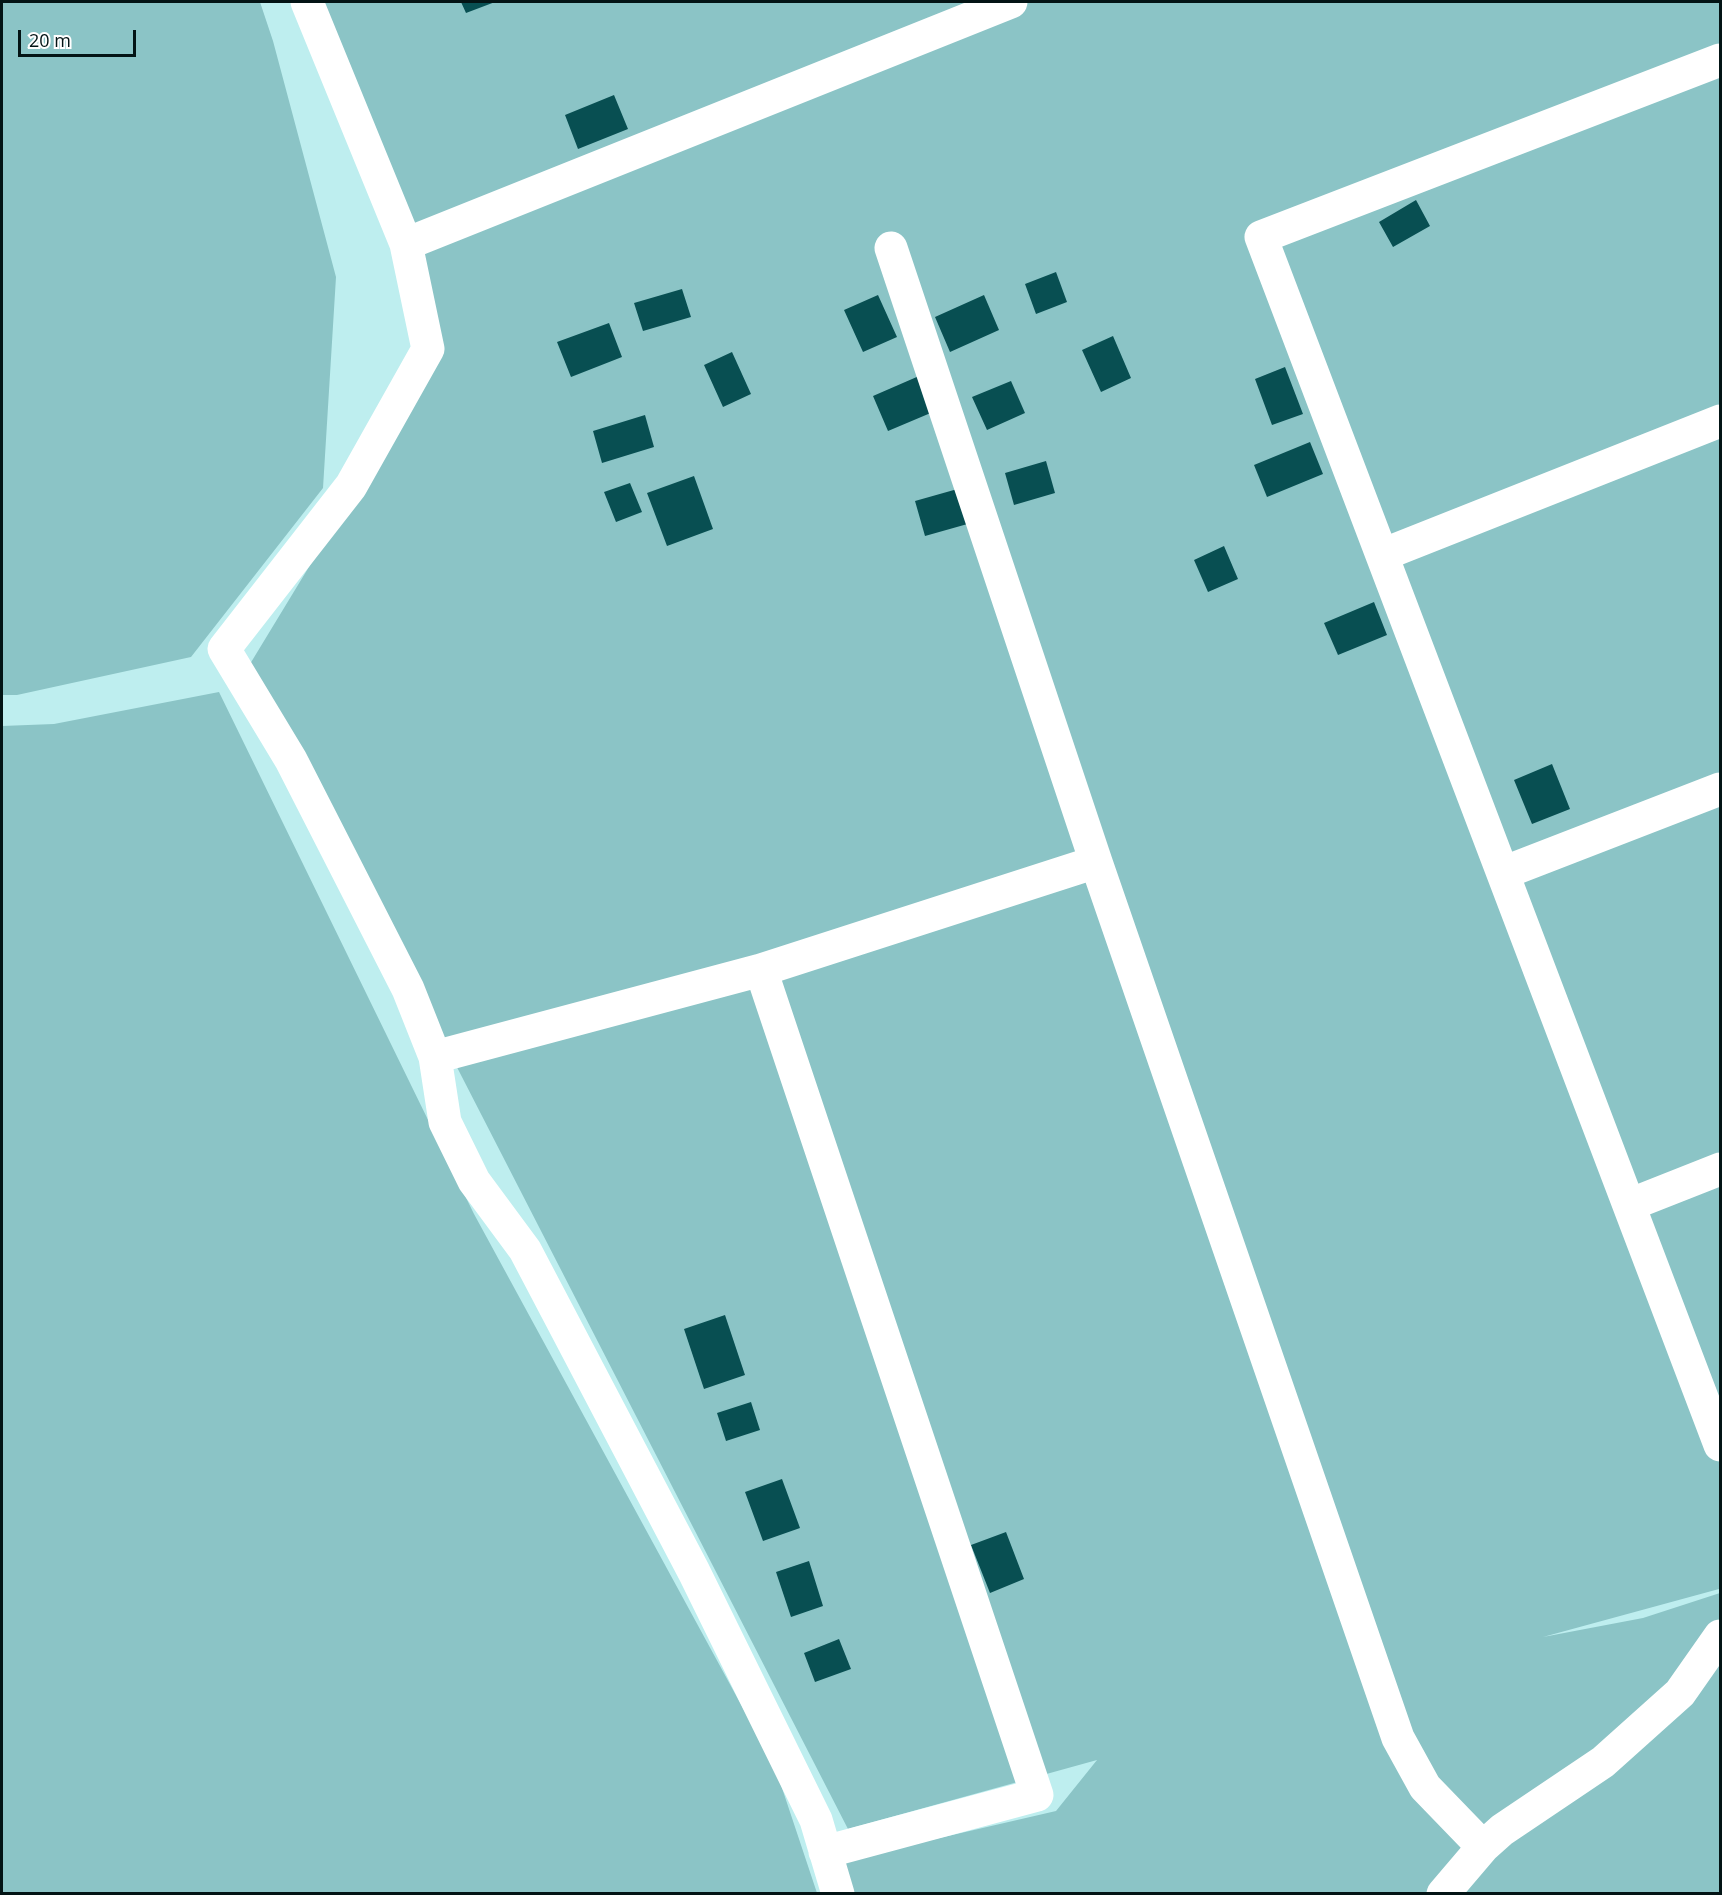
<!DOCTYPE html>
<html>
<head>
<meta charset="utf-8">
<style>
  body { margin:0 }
  #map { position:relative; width:1722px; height:1895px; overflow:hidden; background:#beeeef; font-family:"Open Sans",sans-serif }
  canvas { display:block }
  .frame { position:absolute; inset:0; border:3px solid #031415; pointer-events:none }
  .scale { position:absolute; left:18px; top:30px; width:118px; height:27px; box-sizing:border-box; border:3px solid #031415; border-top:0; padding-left:8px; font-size:18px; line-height:21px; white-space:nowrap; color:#031415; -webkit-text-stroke:4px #fff; paint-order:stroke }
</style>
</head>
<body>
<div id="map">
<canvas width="1722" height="1895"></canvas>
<div class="frame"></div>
<div class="scale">20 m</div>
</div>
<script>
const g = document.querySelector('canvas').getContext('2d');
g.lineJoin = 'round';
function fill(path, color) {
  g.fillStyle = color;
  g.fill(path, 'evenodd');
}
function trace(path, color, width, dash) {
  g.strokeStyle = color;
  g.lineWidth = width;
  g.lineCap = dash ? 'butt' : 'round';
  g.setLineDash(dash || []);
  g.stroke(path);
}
fill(new Path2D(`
  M2,2H260L273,41L336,277L323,488L191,657L17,695H2Z
  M302,2H1720V1586L1719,1589L1543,1637L1643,1618L1720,1593V1893H851L840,1861L1056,1811L1097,1760L848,1829L250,664L437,356Z
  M219,692L474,1214L775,1767L817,1893H2V726L54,724Z`), '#8bc4c6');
fill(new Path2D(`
  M461,2H495L466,13Z
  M614,95L628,129L578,149L565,115Z
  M1416,200L1430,226L1393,247L1379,222Z
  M1056,272L1067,302L1036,314L1025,284Z
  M682,289L691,317L643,331L634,303Z
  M878,295L897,337L863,352L844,310Z
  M984,295L999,330L950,352L935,317Z
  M609,323L622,357L571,377L557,342Z
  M1113,336L1131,378L1101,392L1082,350Z
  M732,352L751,394L723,407L704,365Z
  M1285,367L1303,414L1272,425L1255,379Z
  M919,376L933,412L888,431L873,396Z
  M1011,381L1025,413L987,430L972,397Z
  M645,415L654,447L602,463L593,431Z
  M1310,442L1323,474L1267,497L1254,465Z
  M1046,461L1055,493L1014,505L1005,473Z
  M694,476L713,529L667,546L647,493Z
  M630,483L642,512L616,522L604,492Z
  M961,488L971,523L925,536L915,501Z
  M1224,546L1238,579L1208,592L1194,560Z
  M1374,602L1387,635L1338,655L1324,623Z
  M1552,764L1570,809L1532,824L1514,780Z
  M725,1315L745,1375L704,1389L684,1329Z
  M751,1402L760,1430L726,1441L717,1413Z
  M782,1479L800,1528L763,1541L745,1492Z
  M1006,1532L1024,1579L990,1593L971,1545Z
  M809,1561L823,1606L791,1617L776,1572Z
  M839,1639L851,1669L815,1682L804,1653Z`), '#084f52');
trace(new Path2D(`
  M307,2L406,244L428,349L351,486L224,649L291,760L408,989L435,1057L445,1122L474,1181L525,1250L694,1572L816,1820L838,1894
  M1720,60L1261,237L1720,1445
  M406,244L1011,2
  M891,248L1096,862L1398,1738L1425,1787L1483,1847
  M1382,555L1720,421
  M1503,873L1720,789
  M761,970L1037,1795L825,1852
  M435,1057L761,970L1096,862
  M1629,1205L1720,1169
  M1443,1894L1483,1847L1502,1830L1603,1762L1680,1693L1720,1636`), '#fff', 33);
</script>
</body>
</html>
